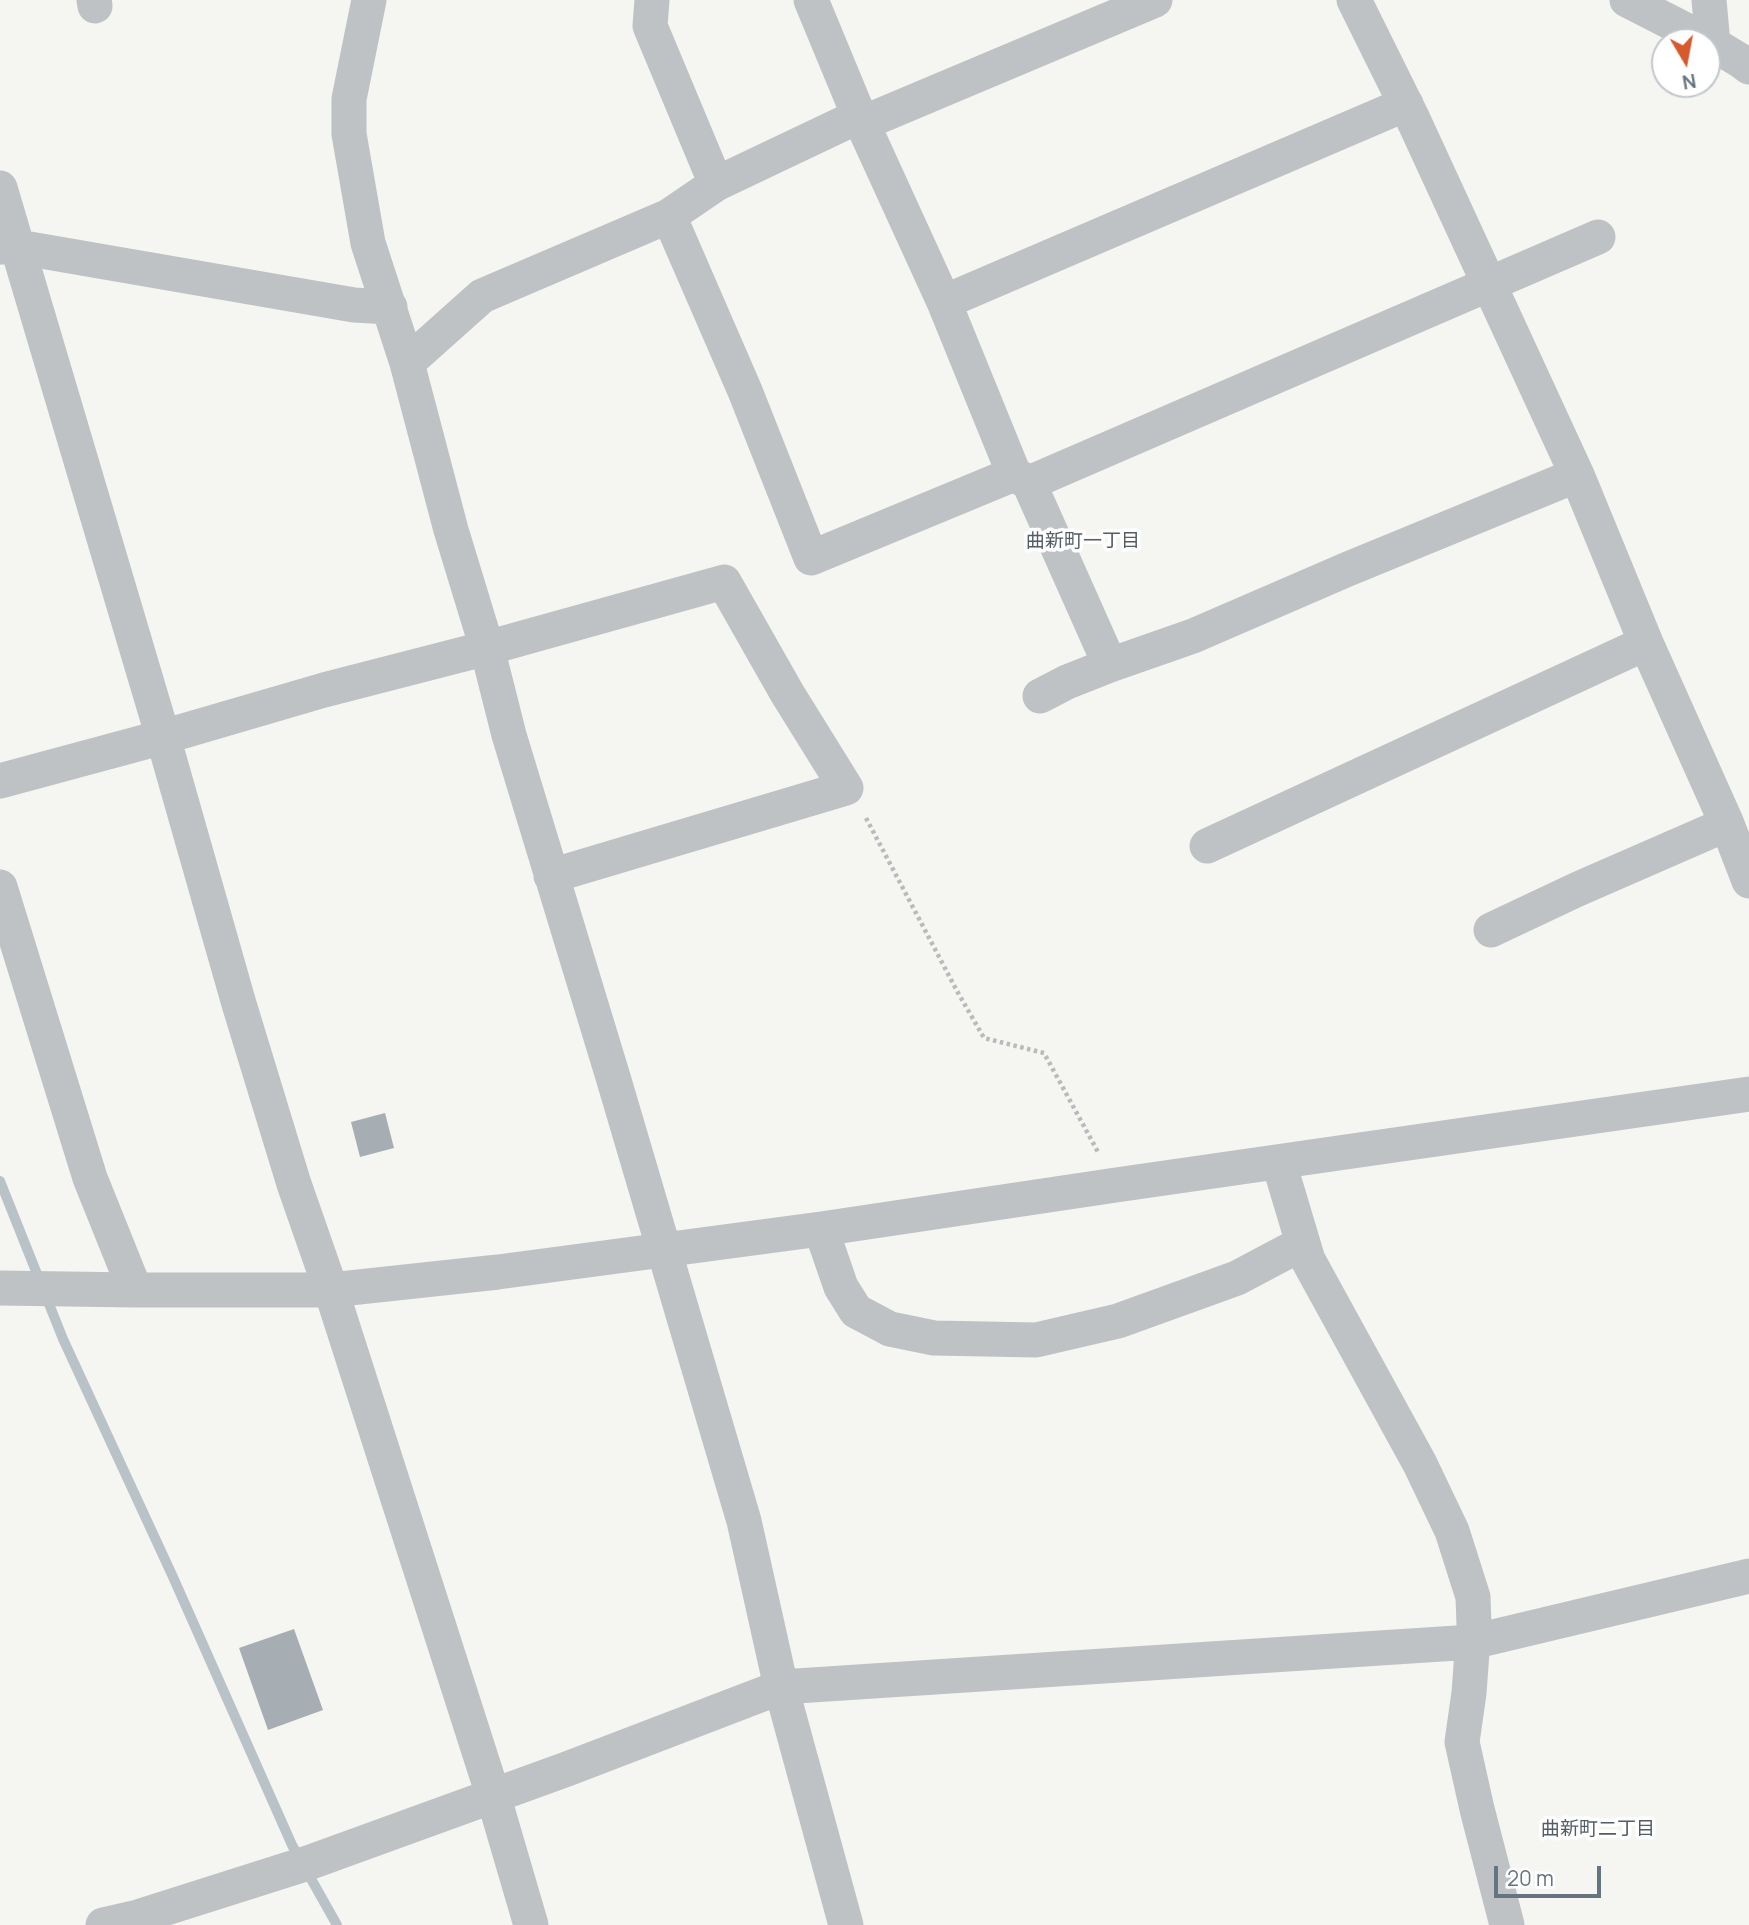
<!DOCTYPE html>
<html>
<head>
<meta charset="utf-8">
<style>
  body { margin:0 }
  #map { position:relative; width:1749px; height:1925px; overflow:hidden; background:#f5f5f1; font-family:Manrope,sans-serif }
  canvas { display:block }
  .north { position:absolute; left:1651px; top:28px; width:70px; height:70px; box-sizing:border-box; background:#fff; border:2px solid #c2c7cc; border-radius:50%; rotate:170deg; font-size:19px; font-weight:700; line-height:28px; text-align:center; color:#667480 }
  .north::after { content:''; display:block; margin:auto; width:24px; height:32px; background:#d75a2f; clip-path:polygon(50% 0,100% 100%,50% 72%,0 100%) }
  .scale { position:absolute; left:1494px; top:1866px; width:107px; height:32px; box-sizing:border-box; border:4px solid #667480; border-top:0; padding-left:9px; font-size:21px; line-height:24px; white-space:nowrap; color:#667480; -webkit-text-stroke:5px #fff; paint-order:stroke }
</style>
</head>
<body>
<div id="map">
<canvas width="1749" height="1925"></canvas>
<div class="north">N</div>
<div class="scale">20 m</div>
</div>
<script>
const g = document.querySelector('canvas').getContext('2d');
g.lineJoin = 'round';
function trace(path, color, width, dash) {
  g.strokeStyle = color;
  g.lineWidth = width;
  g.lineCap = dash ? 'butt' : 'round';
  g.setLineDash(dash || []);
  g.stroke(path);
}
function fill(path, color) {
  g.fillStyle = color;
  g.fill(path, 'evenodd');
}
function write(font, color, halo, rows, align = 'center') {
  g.font = font + ' Manrope,"Noto Sans JP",sans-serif';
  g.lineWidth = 7;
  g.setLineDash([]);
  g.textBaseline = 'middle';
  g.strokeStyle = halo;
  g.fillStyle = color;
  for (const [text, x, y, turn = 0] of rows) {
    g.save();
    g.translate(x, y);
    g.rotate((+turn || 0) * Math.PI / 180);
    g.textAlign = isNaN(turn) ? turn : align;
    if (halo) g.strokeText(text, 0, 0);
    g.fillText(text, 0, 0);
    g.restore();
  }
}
trace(new Path2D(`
  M0,1181L63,1339L173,1577L292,1845L337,1925`), '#b8c2c7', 10);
fill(new Path2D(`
  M385,1113L394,1148L360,1157L351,1122Z
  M294,1629L323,1710L268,1730L239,1648Z`), '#a7aeb3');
trace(new Path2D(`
  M866,818L957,991L984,1038L1044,1053L1098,1152`), '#b8bbbd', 4.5, [3.5, 3.5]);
trace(new Path2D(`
  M94,0L95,6
  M369,0L349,99V134L368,243L407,363L451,530L487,648L509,735L613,1077L744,1521L781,1687L846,1925
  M652,0L650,26L716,184
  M811,0L859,116L944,302L1014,474L1029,483L1110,665
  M1354,0L1412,117L1577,475L1646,643L1727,824L1749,881
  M1627,0L1713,44L1741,61L1749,67
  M1709,0L1713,44
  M863,123L1155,0
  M0,188L163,737L239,1004L294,1184L331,1290L493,1795L531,1925
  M669,216L745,391L811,558L1014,474
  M0,247H18L354,305L390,307
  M944,302L1406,104
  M407,363L482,296L669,216L716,184L859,116
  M1029,483L1598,237
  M1040,696L1067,682L1110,665L1193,636L1348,569L1577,475
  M0,781L163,737L324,690L487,648L724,582L787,693L846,788L551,876
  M1207,846L1646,643
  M0,887L90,1178L135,1290
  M1491,930L1578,889L1727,824
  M1279,1163L1308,1260L1420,1464L1452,1531L1473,1597L1474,1625L1469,1693L1462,1742L1477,1809L1507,1925
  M821,1229L841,1287L856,1311L890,1329L934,1338L1036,1340L1118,1321L1237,1278L1303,1243
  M0,1288L135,1290H331L498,1272L821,1229L1116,1185L1749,1094
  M103,1925L138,1917L308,1863L567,1769L781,1687L1472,1642L1749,1576`), '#bec2c5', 35);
write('19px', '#535d66', '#fff', [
  ["曲新町一丁目",1083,542],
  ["曲新町二丁目",1598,1830]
]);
</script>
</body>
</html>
